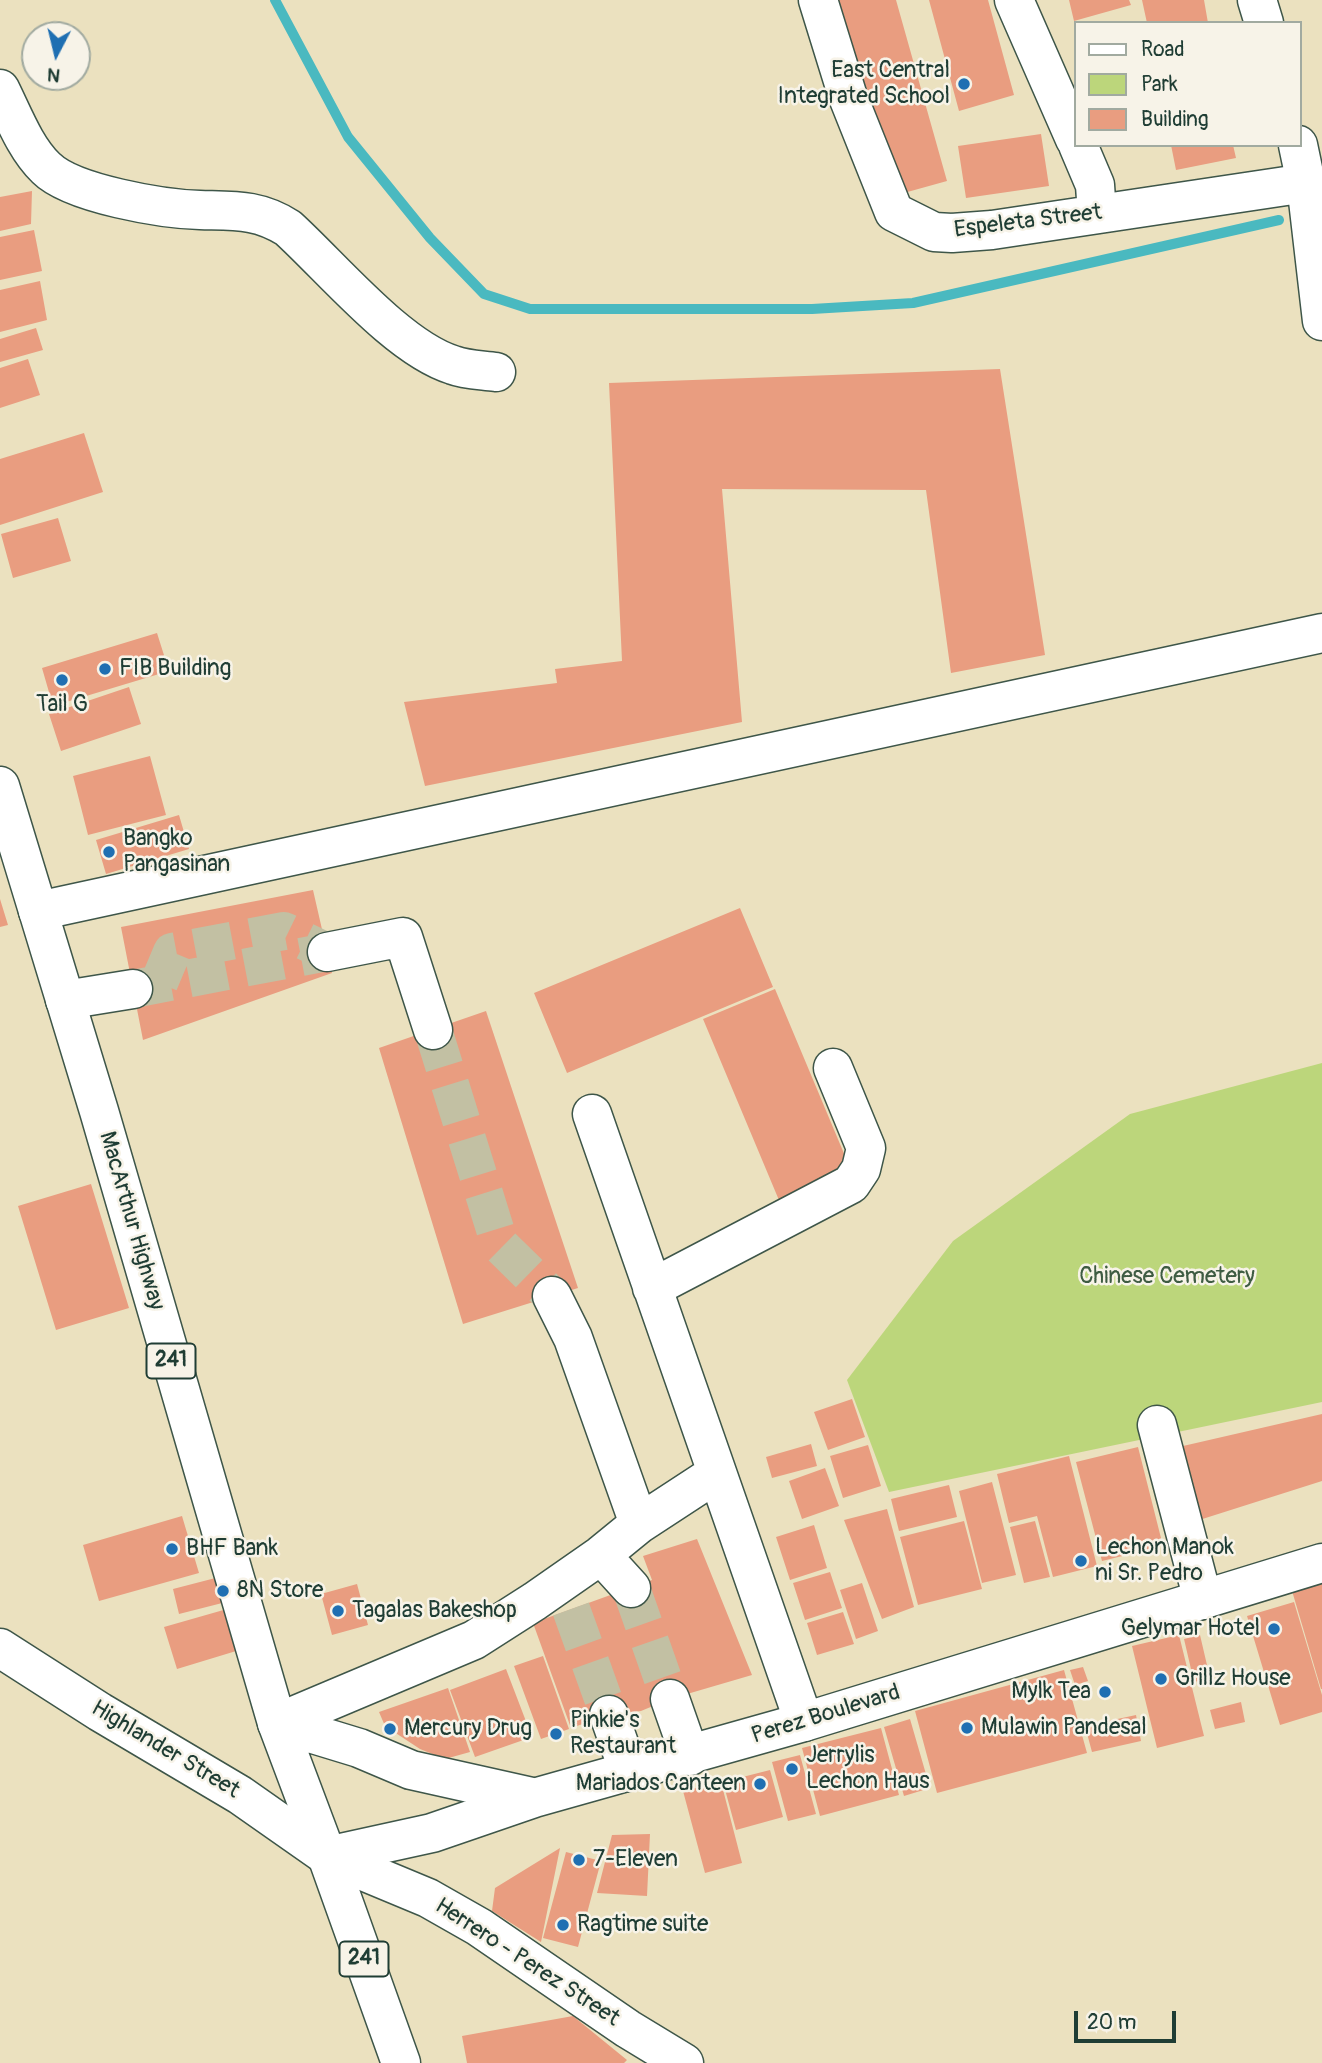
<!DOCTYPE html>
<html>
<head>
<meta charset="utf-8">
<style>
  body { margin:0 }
  #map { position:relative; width:1322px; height:2063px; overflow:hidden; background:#ebe1bf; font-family:Pangolin,sans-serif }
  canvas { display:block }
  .legend { position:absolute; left:1074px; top:21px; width:228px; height:126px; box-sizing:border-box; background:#f7f3e8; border:2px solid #a1aaa0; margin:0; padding:9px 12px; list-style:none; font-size:21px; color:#1f3d34 }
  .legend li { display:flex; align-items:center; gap:14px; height:35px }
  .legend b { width:35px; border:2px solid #a1aaa0 }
  .north { position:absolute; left:21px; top:21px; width:70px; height:70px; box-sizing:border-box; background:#f7f3e8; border:2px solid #a1aaa0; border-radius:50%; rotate:187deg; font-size:19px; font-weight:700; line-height:28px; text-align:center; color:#1f3d34 }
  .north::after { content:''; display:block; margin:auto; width:24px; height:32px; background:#1f6fb2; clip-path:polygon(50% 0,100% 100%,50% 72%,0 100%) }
  .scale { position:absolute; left:1074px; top:2011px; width:102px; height:32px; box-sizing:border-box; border:4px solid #1f3d34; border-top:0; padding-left:9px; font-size:21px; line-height:24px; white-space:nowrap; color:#1f3d34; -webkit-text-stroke:5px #f7f3e8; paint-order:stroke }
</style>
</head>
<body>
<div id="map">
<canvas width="1322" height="2063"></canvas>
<ul class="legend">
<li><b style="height:9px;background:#fff"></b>Road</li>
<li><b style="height:19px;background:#bcd67b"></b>Park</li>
<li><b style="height:19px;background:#e99d80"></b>Building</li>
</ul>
<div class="north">N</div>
<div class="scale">20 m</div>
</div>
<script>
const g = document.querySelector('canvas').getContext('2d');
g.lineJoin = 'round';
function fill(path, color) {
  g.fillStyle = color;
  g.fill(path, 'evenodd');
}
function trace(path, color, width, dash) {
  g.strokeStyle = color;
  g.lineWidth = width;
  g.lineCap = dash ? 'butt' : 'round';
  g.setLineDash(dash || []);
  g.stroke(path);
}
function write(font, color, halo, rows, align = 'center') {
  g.font = font + ' Pangolin,sans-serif';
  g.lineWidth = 5;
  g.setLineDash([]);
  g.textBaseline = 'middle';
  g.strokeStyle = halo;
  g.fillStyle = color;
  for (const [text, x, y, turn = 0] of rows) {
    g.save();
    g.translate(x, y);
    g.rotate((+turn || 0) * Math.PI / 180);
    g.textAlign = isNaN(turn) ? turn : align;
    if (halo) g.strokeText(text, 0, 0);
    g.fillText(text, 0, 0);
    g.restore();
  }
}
fill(new Path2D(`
  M1322,1063V1402L889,1492L847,1380L953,1241L1130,1114Z`), '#bcd67b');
trace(new Path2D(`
  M275,0L348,137L430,238L484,294L530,309H812L913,303L1279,220`), '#4ab9c0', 10);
fill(new Path2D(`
  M838,0H896L947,181L893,196Z
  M929,0H988L1014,95L959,111Z
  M1069,0H1129L1131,5L1074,21Z
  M1142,0H1204L1208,23H1147Z
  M1041,134L1049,186L966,198L958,146Z
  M1171,145H1233L1236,158L1176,170Z
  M32,191L31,224L0,231V197Z
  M34,230L42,271L0,280V237Z
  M40,281L47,320L0,332V290Z
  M36,328L43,350L0,362V339Z
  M28,359L40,395L0,408V368Z
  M1000,369L1045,655L951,673L926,490L722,489L742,722L425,786L404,702L557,683L555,669L622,661L609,383Z
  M84,433L103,492L0,525V459Z
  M58,518L71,561L13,578L1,534Z
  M157,633L169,671L53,706L42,668Z
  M129,687L141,724L61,751L49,714Z
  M150,756L166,815L88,835L73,776Z
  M179,815L189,849L106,874L96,840Z
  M313,890L332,973L143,1040L121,927Z
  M0,899L8,925L0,927Z
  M740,908L773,987L567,1073L534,993Z
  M775,989L853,1175L781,1205L703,1019Z
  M486,1011L578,1288L463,1324L379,1048Z
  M91,1184L129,1308L56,1330L18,1206Z
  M852,1399L865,1437L828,1450L814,1412Z
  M1322,1414V1481L1193,1522L1170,1449Z
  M811,1444L817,1466L772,1478L766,1457Z
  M868,1445L881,1486L843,1498L830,1456Z
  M1138,1447L1163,1546L1102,1561L1076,1462Z
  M1069,1456L1097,1566L1053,1577L1037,1516L1009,1523L997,1474Z
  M825,1468L839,1506L802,1519L789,1481Z
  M992,1482L1016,1575L982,1583L959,1491Z
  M949,1485L957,1517L899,1531L891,1499Z
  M887,1509L914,1607L882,1619L844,1520Z
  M182,1516L199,1573L99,1601L83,1545Z
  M964,1521L982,1589L918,1605L900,1537Z
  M1035,1521L1050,1577L1024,1583L1010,1527Z
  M814,1525L827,1568L790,1580L776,1537Z
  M697,1539L752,1675L670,1699L641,1711L609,1715L571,1728L533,1623L652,1580L643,1556Z
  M830,1572L842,1608L805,1620L793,1583Z
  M227,1575L234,1600L179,1614L173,1589Z
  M1322,1575V1689H1321L1290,1584Z
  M862,1583L878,1631L856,1639L840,1590Z
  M357,1584L368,1625L332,1635L321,1594Z
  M1294,1602L1322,1695V1712L1280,1725L1247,1616Z
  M234,1607L246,1648L177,1669L164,1627Z
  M843,1612L854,1644L817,1655L807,1623Z
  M1179,1635L1204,1736L1157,1748L1132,1646Z
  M1200,1635L1210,1678L1194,1682L1184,1639Z
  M543,1656L569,1729L541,1739L514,1666Z
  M1083,1667L1088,1681L1075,1685L1070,1670Z
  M506,1669L532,1737L475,1757L450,1690Z
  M1064,1670L1087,1753L937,1793L915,1711Z
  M448,1688L470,1752L445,1759L420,1749L385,1726L379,1712Z
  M1241,1702L1245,1722L1215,1729L1210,1710Z
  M1136,1715L1141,1741L1092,1752L1085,1726Z
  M910,1719L930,1788L904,1796L884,1727Z
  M881,1728L899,1795L820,1816L802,1748Z
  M800,1755L816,1814L788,1821L772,1762Z
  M770,1770L783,1817L736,1830L723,1782Z
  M721,1782L742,1863L705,1873L683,1791Z
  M650,1834L647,1896L597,1893L612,1835Z
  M560,1848L541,1942L492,1911L495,1888Z
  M566,1852L601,1861L578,1947L543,1938Z
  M573,2016L627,2060L624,2063H467L462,2036Z`), '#e99d80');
trace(new Path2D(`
  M159,983L172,952L284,931L327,952
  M133,989L327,952
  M433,1030L500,1245L552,1296
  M631,1588L670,1699
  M571,1609L609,1715`), '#c2c0a3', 38, [38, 19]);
const minor = new Path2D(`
  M818,0L848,97L894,212L934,232L952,233L992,230L1306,183
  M1014,0L1075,139
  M1257,0L1264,23
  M0,89C13,115 25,148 46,168C72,194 163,209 200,210C235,211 258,209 288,228C332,268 398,348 453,365C466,370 482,370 496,372
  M1078,145L1095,185L1097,214
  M1298,145L1306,183L1322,321
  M38,911L1322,633
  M327,952L403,937L433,1030
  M65,1000L133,989
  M592,1114L804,1722
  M652,1288L851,1184L861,1169L866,1148L833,1068
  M552,1296L573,1338L639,1524
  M1157,1425L1203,1600
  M601,1555L631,1588
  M0,1648L100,1712L240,1795L327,1856L428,1898L479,1927L628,2029L684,2063
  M670,1699L690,1756
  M609,1715L629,1772
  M277,1723L474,1640L535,1601L601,1555L639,1524L717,1473`);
const major = new Path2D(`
  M0,786L99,1111L277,1723L327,1856L401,2063
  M277,1723L359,1748L411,1770L532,1797
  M327,1856L432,1833L534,1798L804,1722L1322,1563`);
trace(minor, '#3e5649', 41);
trace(major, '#3e5649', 41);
trace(minor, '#fff', 38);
trace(major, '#fff', 38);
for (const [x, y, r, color] of [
  [964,84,7,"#1f6fb2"],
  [105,669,7,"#1f6fb2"],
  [62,680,7,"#1f6fb2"],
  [109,852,7,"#1f6fb2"],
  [172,1549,7,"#1f6fb2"],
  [1081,1561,7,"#1f6fb2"],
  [223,1591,7,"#1f6fb2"],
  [338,1611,7,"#1f6fb2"],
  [1274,1629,7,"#1f6fb2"],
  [1161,1679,7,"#1f6fb2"],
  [1105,1692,7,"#1f6fb2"],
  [967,1728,7,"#1f6fb2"],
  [390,1729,7,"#1f6fb2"],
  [556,1734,7,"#1f6fb2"],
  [792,1769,7,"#1f6fb2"],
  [760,1784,7,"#1f6fb2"],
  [579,1860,7,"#1f6fb2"],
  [563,1925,7,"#1f6fb2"]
]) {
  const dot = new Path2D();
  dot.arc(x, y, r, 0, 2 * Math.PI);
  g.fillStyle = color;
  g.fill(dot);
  trace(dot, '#f7f3e8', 2.5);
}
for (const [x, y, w] of [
  [171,1361,49],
  [364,1959,49]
]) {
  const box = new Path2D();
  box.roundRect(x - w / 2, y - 17.5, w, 35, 5);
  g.fillStyle = '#f7f3e8';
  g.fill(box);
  trace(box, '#1f3d34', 2);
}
write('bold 21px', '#1f3d34', null, [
  ["241",171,1361],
  ["241",364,1959]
]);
write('23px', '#1f3d34', '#f7f3e8', [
  ["East Central",950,71,"right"],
  ["Integrated School",950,97,"right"],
  ["FIB Building",119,669],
  ["Tail G",62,705,"center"],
  ["Bangko",123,839],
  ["Pangasinan",123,865],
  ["Lechon Manok",1095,1548],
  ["ni Sr. Pedro",1095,1574],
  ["BHF Bank",186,1549],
  ["8N Store",237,1591],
  ["Tagalas Bakeshop",352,1611],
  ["Gelymar Hotel",1260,1629,"right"],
  ["Grillz House",1175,1679],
  ["Mylk Tea",1091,1692,"right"],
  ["Pinkie's",570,1721],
  ["Restaurant",570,1747],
  ["Mulawin Pandesal",981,1728],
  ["Mercury Drug",404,1729],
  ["Jerrylis",806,1756],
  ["Lechon Haus",806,1782],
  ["Mariados Canteen",746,1784,"right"],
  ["7-Eleven",593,1860],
  ["Ragtime suite",577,1925]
], 'left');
write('23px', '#1f3d34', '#f7f3e8', [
  ["Espeleta Street",1028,222,-7],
  ["MacArthur Highway",131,1221,74],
  ["Perez Boulevard",826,1715,-17],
  ["Highlander Street",165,1750,31],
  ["Herrero - Perez Street",527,1963,33]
]);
write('23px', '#3e5c42', '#f7f3e8', [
  ["Chinese Cemetery",1167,1277]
]);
</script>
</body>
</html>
